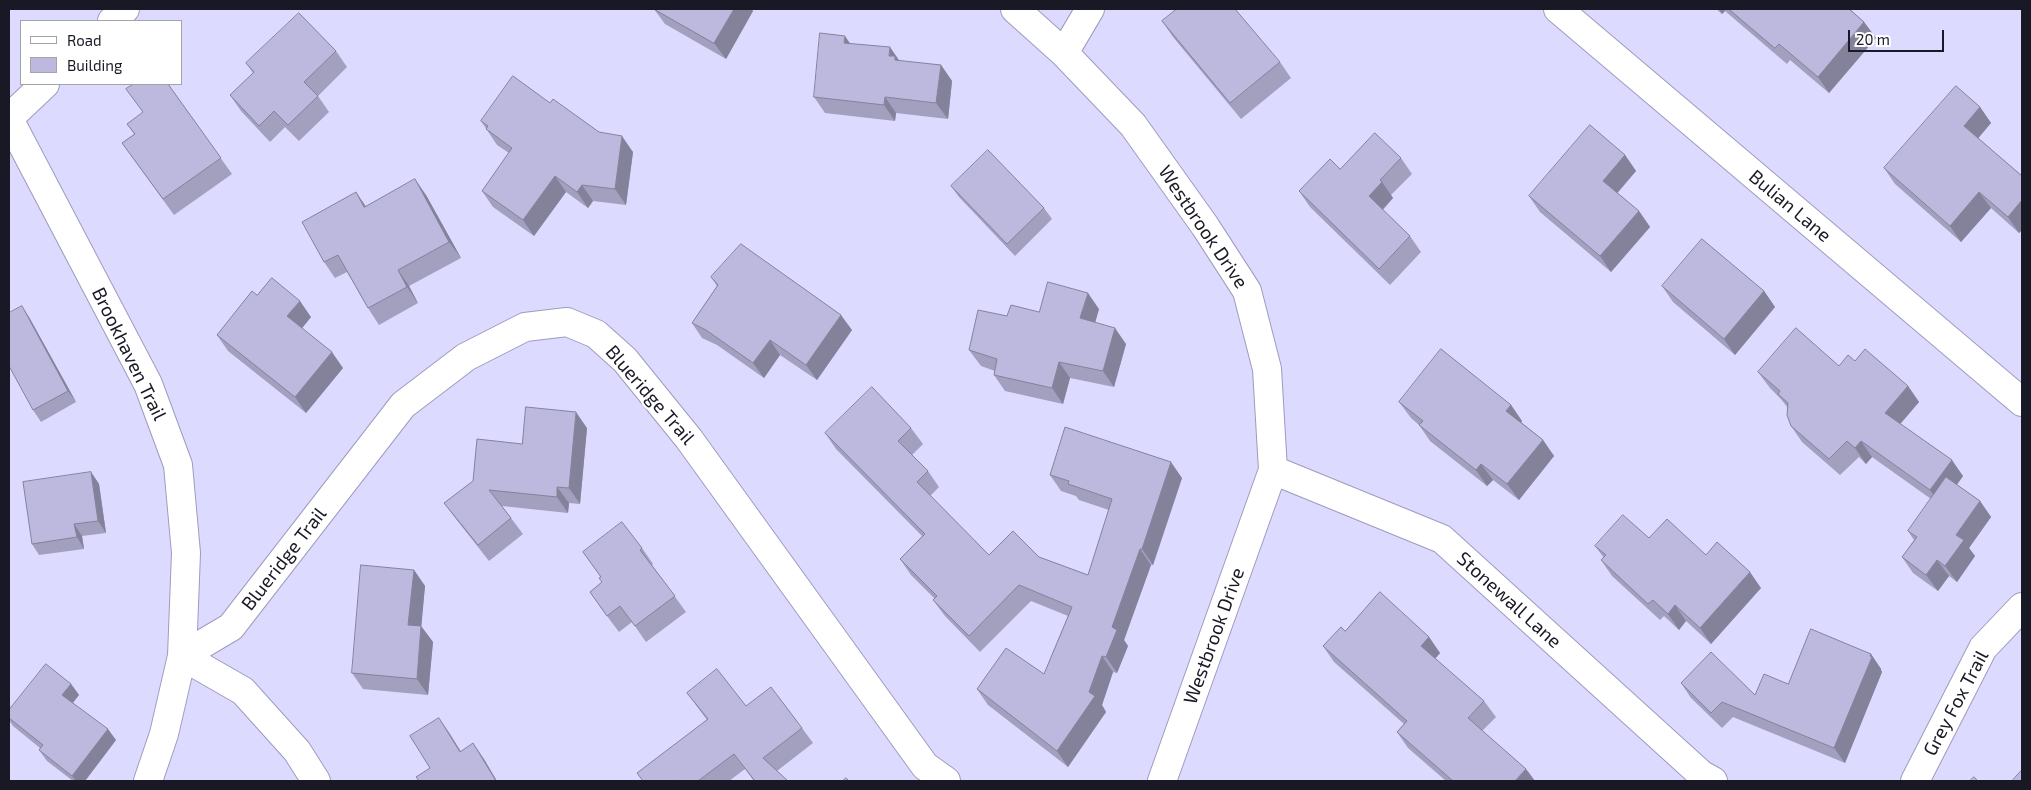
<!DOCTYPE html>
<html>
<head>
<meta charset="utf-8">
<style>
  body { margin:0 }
  #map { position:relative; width:2031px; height:790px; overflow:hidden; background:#dddaff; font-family:"Exo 2",sans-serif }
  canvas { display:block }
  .frame { position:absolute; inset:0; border:10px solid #191825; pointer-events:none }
  .legend { position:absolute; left:20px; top:20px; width:162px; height:65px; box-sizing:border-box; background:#fff; border:1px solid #a3a3a8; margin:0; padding:6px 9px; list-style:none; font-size:15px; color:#191825 }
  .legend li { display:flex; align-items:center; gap:10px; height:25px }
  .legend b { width:25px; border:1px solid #a3a3a8 }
  .scale { position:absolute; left:1848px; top:30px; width:96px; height:22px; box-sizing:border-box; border:2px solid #191825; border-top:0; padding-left:6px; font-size:15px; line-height:18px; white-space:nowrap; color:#191825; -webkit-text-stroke:4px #fff; paint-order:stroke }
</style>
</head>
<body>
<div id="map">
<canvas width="2031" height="790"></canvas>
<div class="frame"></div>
<ul class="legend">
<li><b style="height:6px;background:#fff"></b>Road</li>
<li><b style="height:14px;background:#bdb9de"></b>Building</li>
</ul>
<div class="scale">20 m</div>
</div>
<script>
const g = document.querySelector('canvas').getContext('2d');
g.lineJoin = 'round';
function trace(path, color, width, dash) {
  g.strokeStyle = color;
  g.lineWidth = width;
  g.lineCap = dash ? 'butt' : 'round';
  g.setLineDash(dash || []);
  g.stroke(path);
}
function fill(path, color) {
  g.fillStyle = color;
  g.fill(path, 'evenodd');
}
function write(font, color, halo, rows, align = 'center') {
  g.font = font + ' "Exo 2",sans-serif';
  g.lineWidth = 4.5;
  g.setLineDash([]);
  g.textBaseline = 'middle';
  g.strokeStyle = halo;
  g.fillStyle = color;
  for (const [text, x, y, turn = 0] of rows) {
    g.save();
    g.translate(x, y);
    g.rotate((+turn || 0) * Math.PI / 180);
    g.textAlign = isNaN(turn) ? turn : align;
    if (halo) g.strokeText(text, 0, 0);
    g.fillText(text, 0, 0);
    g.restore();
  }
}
const minor = new Path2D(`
  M1015,9L1064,53L1133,125L1205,226L1247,291L1267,369L1273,470L1162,781
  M1558,9L2022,402
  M112,21L125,9
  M1064,53L1090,9
  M9,118L45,84
  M9,119L148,384L178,465L186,553L182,656L164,734L148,781
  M1273,470L1442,539L1702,775L1713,781
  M316,781L297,751L243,691L182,656L231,627L403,405L466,357L525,327L567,322L596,334L625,360L689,439L925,766L946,781
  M1915,781L1983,648L2022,607`);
trace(minor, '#9e9bbe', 30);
trace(minor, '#fff', 28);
fill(new Path2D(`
  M654,9H751L753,11L726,59L665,24Z
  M1716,9H1851L1852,11L1864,22L1876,38L1829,93L1790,60L1787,64L1725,11L1722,14Z
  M1162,21L1280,62L1291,78L1241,119L1173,37Z
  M850,43L900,61L941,65L952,81L948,119L896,113L895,121L825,113L814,97Z
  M336,51L347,67L318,96L329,112L299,141L285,127L270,142L241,111L230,95L253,73L246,63Z
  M168,84L232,174L174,215L122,143L134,134L127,124L143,113Z
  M550,103L633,152L626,205L593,201L588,208L566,192L534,236L493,207L482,191L509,153L497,145L481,121Z
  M1980,107L1991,123L1978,138L2022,176V230L2019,233L1991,208L1961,242L1895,184L1884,168Z
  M1625,155L1636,171L1617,193L1639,211L1650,227L1611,272L1540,212L1529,196Z
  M1401,158L1412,174L1391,195L1393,198L1383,210L1410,236L1421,252L1390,285L1310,207L1299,191L1340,169Z
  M951,186L1044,208L1052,219L1015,256L959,197Z
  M426,195L461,258L409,286L418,303L379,325L368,308L347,272L335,278L324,262L365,206Z
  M711,277L852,330L817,380L780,355L764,378L717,345L702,338L692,323L717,286Z
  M1662,286L1764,291L1775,307L1735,355L1673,302Z
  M257,295L311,317L302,328L343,368L306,413L228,351L217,335Z
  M1099,309L1095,322L1126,344L1114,387L1070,378L1063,404L1005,391L994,375L995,371L981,366L969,350L1007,316L1039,312Z
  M29,317L76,402L41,422L33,410Z
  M1855,361L1908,386L1919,402L1900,424L1963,476L1957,485L1980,501L1991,517L1969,548L1975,556L1957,582L1949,576L1938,591L1913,573L1902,557L1914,540L1908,531L1931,499L1872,457L1866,464L1859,457L1840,475L1802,442L1791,426L1788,408L1780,398L1770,388L1758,372L1839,366Z
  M1399,402L1511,405L1522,421L1521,422L1543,440L1554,456L1519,500L1493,480L1487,486L1430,441L1419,425L1411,418Z
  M587,428L580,504L569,503L568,513L502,506L523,534L489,561L456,519L444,503L522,444Z
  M911,428L923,444L912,455L928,471L939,487L930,496L989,555L1039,557L1088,575L1109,510L1079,500L1076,496L1061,491L1050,475L1182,478L1153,565H1151L1124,640L1128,646L1117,673L1113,672L1102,705L1106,712L1068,767L988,705L977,689L1044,674L1068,616L1031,601L980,652L945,616L933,600L935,599L911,575L900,559L922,536L836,449L825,433Z
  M91,472L99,484L106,533L82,536L84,549L39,555L32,544Z
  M1649,538L1706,555L1761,588L1711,644L1686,621L1679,630L1664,616L1660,620L1612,576L1601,560L1604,558L1595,546Z
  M642,548L653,564L652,565L686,612L646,642L632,622L619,632L601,608L590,592L602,582L601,577L583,552Z
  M414,570L425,586L421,626L433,642L428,695L363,689L352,673Z
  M1345,631L1429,637L1440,653L1435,659L1484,701L1496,717L1482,731L1526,769L1535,781H1446L1408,748L1397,732L1404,724L1334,662L1323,646Z
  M1871,654L1881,669V670L1882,672L1845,763L1733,717L1722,728L1691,698L1681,683L1755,695L1788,684Z
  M71,684L79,695L73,703L116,740L85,781H73L47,761L39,750L40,748L13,726L9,720V710Z
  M687,693L746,706L802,728L813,743L777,771L788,781H754L745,769L729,781H643L707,720Z`), '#a39fbf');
fill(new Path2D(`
  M734,9H751L753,11L726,59L714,43Z
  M1719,9H1723L1725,11L1722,14Z
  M1864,22L1876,38L1829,93L1818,77Z
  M845,36L856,52L844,43Z
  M890,47L901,63V64L889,56Z
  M941,65L952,81L948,119L936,103Z
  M885,97L896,113L895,121L884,105Z
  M1980,107L1991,123L1975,142L1964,126Z
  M622,136L633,152L626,205L615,189Z
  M1625,155L1636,171L1614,197L1603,181Z
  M555,176L566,192L534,236L523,220Z
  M415,179L426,195L461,258L449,242Z
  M1382,182L1393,198L1380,212L1369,196Z
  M582,185L593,201L588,208L577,192Z
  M356,192L367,208L364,207Z
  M1979,192L1991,208L1961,242L1950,226Z
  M2022,200V230L2019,233L2008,217Z
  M1639,211L1650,227L1611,272L1600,256Z
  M398,270L409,286L418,303L407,287Z
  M1764,291L1775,307L1735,355L1724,339Z
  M1088,293L1099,309L1092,334L1080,318Z
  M300,301L311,317L299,332L287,316Z
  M22,306L29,317L76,402L68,391Z
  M841,315L852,330L817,380L806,365Z
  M1115,328L1126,344L1114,387L1103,371Z
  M770,340L780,355L764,378L753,363Z
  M332,352L343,368L306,413L295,397Z
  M1059,362L1070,378L1063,404L1052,388Z
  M1908,386L1919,402L1896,429L1885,413Z
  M1511,405L1522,421L1517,427L1506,411Z
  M576,412L587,428L580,504L569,488Z
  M1543,440L1554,456L1519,500L1507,484Z
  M1861,441L1872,457L1866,464L1855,448Z
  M1952,460L1963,476L1941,506L1930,490Z
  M1171,462L1182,478L1153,565L1142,549Z
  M1481,464L1493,480L1487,486L1476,470Z
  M91,472L99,484L106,533L98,521Z
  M557,487L569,503L568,513L557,497Z
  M1980,501L1991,517L1969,548L1975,556L1957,582L1945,566L1956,535Z
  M74,524L82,536L84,549L77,537Z
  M1140,549L1151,565L1124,640L1128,646L1117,673L1106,657L1112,627Z
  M1937,560L1949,576L1938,591L1926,575Z
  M414,570L425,586L420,641L408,625Z
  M1750,572L1761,588L1711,644L1700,628Z
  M1675,605L1686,621L1679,630L1668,614Z
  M421,626L433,642L428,695L417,679Z
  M1429,637L1440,653L1432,662L1421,646Z
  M1871,654L1881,669V670L1882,672L1845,763L1834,748Z
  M1102,656L1113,672L1102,705L1106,712L1068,767L1057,751L1089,692Z
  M71,684L79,695L70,706L62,695Z
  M439,718L450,734L471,768L460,752Z
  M108,729L116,740L85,781H76L72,776Z
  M473,743L484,759L497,781H496Z
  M1526,769L1535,781H1515Z`), '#84829b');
const building = new Path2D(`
  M654,9H734L714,43Z
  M1177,9H1235L1280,62L1230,103L1162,21Z
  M1729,9H1849L1864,22L1818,77L1779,44L1775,48Z
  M299,13L336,51L304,82L318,96L288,125L274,111L259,126L230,95L254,72L246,63Z
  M820,33L845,36L844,43L890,47L889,56H895V60L941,65L936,103L885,97L884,105L814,97Z
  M513,76L550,103L553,99L599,132L622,136L615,189L582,185L577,192L555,176L523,220L482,191L512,148L486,129L488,126L481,121Z
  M134,84H168L221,158L163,199L122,143L135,134L127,124L143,112L126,89Z
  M1956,86L1980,107L1964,126L2022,176V200L2008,217L1979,192L1950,226L1884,168Z
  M1590,125L1625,155L1603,181L1639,211L1600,256L1529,196Z
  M1375,133L1401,158L1380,180L1382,182L1369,196L1410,236L1379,269L1299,191L1330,159L1340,169Z
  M988,150L1044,208L1007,244L951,186Z
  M415,179L449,242L398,270L407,287L368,308L338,255L324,262L302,222L356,192L364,207Z
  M1702,239L1764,291L1724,339L1662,286Z
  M741,244L841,315L806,365L770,340L753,363L706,330L692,323L718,285L711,277Z
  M272,278L300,301L287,316L332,352L295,397L217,335L252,291L257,295Z
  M1048,282L1088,293L1080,318L1115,328L1103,371L1059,362L1052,388L994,375L997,359L969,350L978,310L1007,316L1011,305L1039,312Z
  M22,306L68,391L33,410L9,366V313Z
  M1796,328L1839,366L1848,355L1855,361L1865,349L1908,386L1885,413L1952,460L1930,490L1861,441L1855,448L1847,441L1829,459L1791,426L1787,415L1788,403L1778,394L1780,391L1758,372Z
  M1441,349L1511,405L1506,411L1543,440L1507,484L1481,464L1476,470L1419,425L1423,421L1399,402Z
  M872,387L911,428L898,441L928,471L917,482L989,555L1013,531L1039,557L1088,575L1112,499L1068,484L1069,481L1050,475L1065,427L1171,462L1142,549H1140L1112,627L1117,630L1106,657L1102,656L1089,692L1095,696L1057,751L977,689L1006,648L1044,674L1072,607L1019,585L969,636L933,600L937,596L900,559L925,534L825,433Z
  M526,407L576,412L569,488L557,487V497L489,490L511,518L478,545L444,503L473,481L477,439L522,444Z
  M91,472L98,521L74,524L77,537L32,544L23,482Z
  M1946,477L1980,501L1956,535L1964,540L1945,566L1937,560L1926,575L1902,557L1917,537L1908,531Z
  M1623,515L1649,538L1667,519L1706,555L1717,542L1750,572L1700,628L1675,605L1668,614L1653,600L1648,604L1601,560L1606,555L1595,546Z
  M622,522L642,548L640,550L675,596L635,626L620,606L607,616L590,592L602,582L599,578L601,577L583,552Z
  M361,565L414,570L408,625L421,626L417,679L352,673Z
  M1380,592L1429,637L1421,646L1484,701L1468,718L1526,769L1515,781H1453L1397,732L1407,721L1323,646L1341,627L1345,631Z
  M1811,629L1871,654L1870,656L1872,657L1834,748L1722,702L1711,713L1681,683L1711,652L1755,695L1764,674L1788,684Z
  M46,664L71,684L62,695L108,729L72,776L39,750L43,745L9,718V710Z
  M717,669L746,706L771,687L802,728L763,758L788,781H755L734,754L698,781H678L677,780L675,781H643L637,773L708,719L687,693Z
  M439,718L460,752L473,743L496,781H419L416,777L430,768L410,736Z
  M2022,770V781H2012Z
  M1974,777L1978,781H1970Z
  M846,778L849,781H843Z`);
fill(building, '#bdb9de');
trace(building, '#84829b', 1);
write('19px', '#191825', '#fff', [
  ["Bulian Lane",1790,206,40],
  ["Westbrook Drive",1203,227,56],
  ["Brookhaven Trail",129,354,64],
  ["Blueridge Trail",650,395,49],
  ["Blueridge Trail",284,559,-52],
  ["Stonewall Lane",1509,600,42],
  ["Westbrook Drive",1214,636,-70],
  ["Grey Fox Trail",1956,703,-62]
]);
</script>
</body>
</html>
